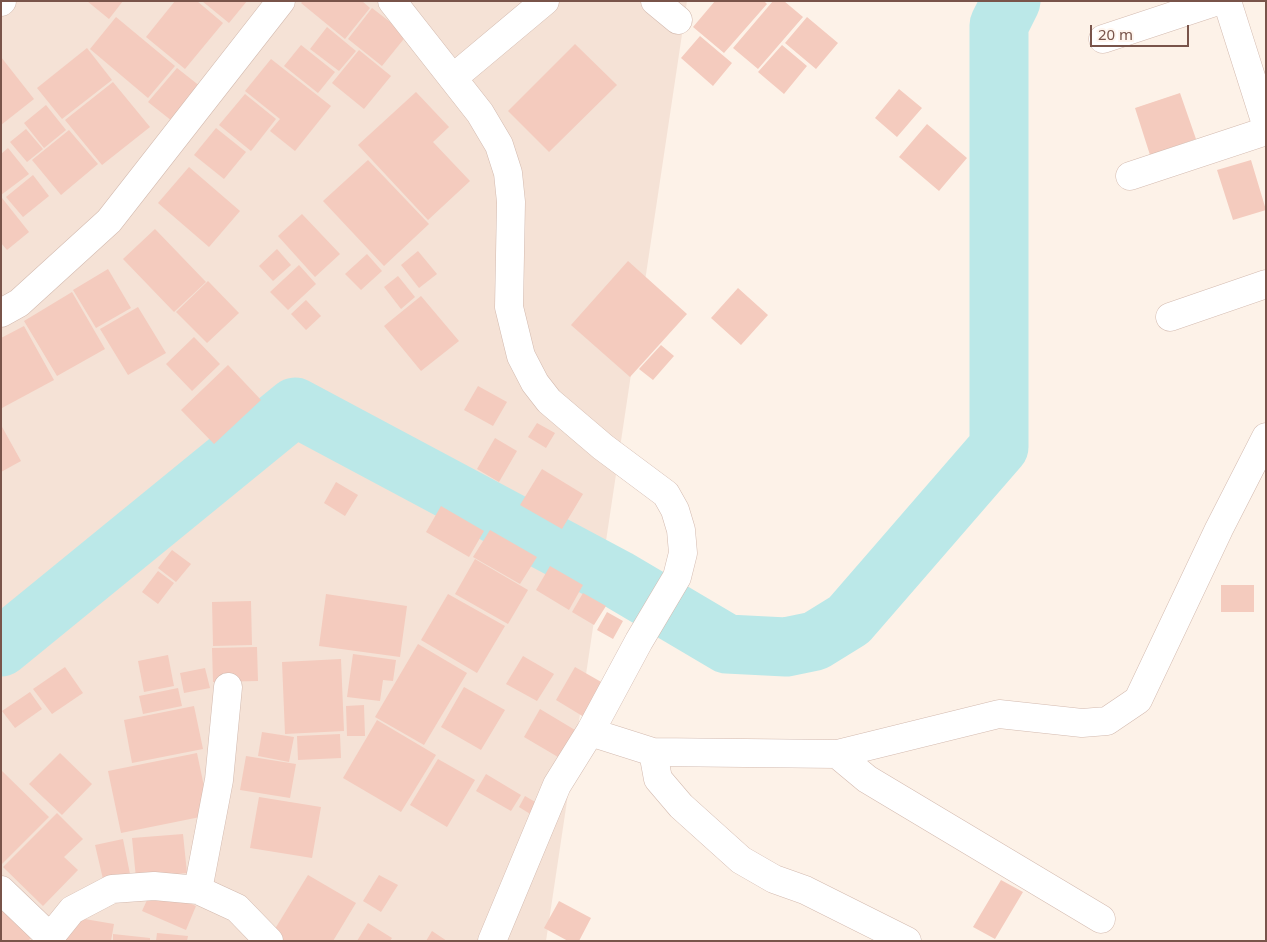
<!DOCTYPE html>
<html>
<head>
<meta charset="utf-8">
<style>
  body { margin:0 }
  #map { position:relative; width:1267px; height:942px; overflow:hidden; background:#fdf2e8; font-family:"Noto Sans",sans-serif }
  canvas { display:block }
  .frame { position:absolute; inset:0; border:2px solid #79544a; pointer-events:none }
  .scale { position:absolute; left:1090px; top:25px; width:99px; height:22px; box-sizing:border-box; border:2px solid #79544a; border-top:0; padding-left:6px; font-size:15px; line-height:18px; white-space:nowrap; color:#79544a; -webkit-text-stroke:4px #fff6ef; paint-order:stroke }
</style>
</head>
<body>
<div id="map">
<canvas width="1267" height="942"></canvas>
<div class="frame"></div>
<div class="scale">20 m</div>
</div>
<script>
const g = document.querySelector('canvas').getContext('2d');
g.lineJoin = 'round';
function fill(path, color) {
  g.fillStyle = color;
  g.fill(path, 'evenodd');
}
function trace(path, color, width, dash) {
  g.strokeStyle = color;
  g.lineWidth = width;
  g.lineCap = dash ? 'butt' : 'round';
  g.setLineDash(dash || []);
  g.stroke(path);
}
fill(new Path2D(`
  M1,1H687L546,941H1Z`), '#f5e2d6');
trace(new Path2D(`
  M1,647L295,407L617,579L727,644L786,647L815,641L849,620L999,447V25L1011,1`), '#bbe8e8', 59);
fill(new Path2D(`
  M87,1H123L109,19Z
  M175,1H197L223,23L185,69L146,37Z
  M202,1H247L229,23Z
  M303,1H362L370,8L345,39L301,3Z
  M715,1H764L767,4L724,53L693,27Z
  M773,1H784L803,17L758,69L733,48Z
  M372,8L407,35L382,66L348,39Z
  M116,17L175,66L148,98L90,49Z
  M807,17L838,43L816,69L785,43Z
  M327,27L356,51L339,71L310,49Z
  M700,36L732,63L713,86L681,58Z
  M575,44L617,85L549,152L508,111Z
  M301,45L335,72L318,93L284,66Z
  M782,45L807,66L784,94L758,72Z
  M87,48L112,80L62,119L37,88Z
  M359,50L391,76L364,109L332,83Z
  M1,57L34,99L1,125Z
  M271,59L331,106L295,151L270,131L280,119L245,91Z
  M177,68L201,87L172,121L148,102Z
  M113,82L150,127L102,165L65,120Z
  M899,89L922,108L897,137L875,118Z
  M416,92L449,127L433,142L470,181L428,220L358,145Z
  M1180,93L1196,139L1150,155L1135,108Z
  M245,94L276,119L251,151L219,125Z
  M46,105L66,130L44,148L24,123Z
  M927,124L967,158L939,191L899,157Z
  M216,128L246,152L224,179L194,155Z
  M26,129L43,149L27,162L10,142Z
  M69,130L98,164L61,195L32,160Z
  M8,148L29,174L1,195V154Z
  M368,160L429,224L384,266L323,201Z
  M1251,160L1266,210L1233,220L1217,170Z
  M189,167L240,211L209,247L158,203Z
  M33,175L49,196L23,217L6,197Z
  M2,198L29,232L7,250L1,243Z
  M302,214L340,254L315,277L278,236Z
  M155,229L206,282L174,312L123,259Z
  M277,249L291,265L273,281L259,266Z
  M418,251L437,274L419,288L401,265Z
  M367,254L382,271L361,290L345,274Z
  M628,261L687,314L630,377L571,325Z
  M299,265L316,284L288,310L270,292Z
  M108,269L131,308L96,328L73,290Z
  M398,276L415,297L401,309L384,287Z
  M208,281L239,313L207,343L176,312Z
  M738,288L768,315L741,345L711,318Z
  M72,292L105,349L57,376L24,321Z
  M421,296L459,341L421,371L384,326Z
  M306,300L321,316L306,330L291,314Z
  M138,307L166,353L128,375L100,329Z
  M24,326L54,380L2,408L1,338Z
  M194,337L220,364L192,391L166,364Z
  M661,345L674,356L653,380L639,369Z
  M228,365L261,400L214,444L181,410Z
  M478,386L507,402L493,426L464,410Z
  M537,423L555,433L546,448L528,437Z
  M1,425L21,461L1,472Z
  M495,438L517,451L499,482L477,469Z
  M542,469L583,494L562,529L520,505Z
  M336,482L358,495L345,516L324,503Z
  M441,506L484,531L469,557L426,532Z
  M490,530L537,557L520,584L473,557Z
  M172,550L191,564L176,582L158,568Z
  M475,559L528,590L508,624L455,594Z
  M550,566L583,585L569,610L536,590Z
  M158,571L174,583L158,604L142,592Z
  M1221,585H1254V612H1221Z
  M583,593L606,606L594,625L572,612Z
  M326,594L407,606L400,657L319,646Z
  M448,594L505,626L477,673L421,640Z
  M251,601L252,645L213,646L212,602Z
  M607,612L623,621L613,639L597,630Z
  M418,644L467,673L424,745L375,717Z
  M257,647L258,681L213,682L212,648Z
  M353,654L396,660L393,681L383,680L380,701L347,697Z
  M168,655L174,686L144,692L138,661Z
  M523,656L554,674L537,701L506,684Z
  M341,659L344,731L285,734L282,662Z
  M65,667L83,693L52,714L33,689Z
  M575,667L603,683L584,717L556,700Z
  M205,668L210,688L184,693L180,673Z
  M464,687L505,710L481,750L441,727Z
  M178,688L182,706L143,714L139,696Z
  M30,692L42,709L15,728L2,711Z
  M364,705L365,736H347L346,706Z
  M194,706L203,749L132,763L124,720Z
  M540,709L575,730L558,757L524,737Z
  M377,720L436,755L401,812L343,778Z
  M262,732L294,737L289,762L258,756Z
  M340,734L341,758L298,760L297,736Z
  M60,753L92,784L62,815L29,784Z
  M197,753L210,815L121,833L108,771Z
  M246,756L296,764L290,798L240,790Z
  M438,759L475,780L447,827L410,805Z
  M1,770L49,817L1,865Z
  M486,774L521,795L511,811L476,791Z
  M525,796L542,806L535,817L519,807Z
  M259,797L321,807L312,858L250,848Z
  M57,813L83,839L64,857L78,870L43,906L3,867Z
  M183,834L187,873L136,878L132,838Z
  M123,839L130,874L103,879L95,845Z
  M308,875L356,903L333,941H277L270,937Z
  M379,875L398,885L381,912L363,901Z
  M1001,880L1023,892L995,939L973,927Z
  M153,887L196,906L186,930L142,911Z
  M1,901L36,933L28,941H1Z
  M559,901L591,918L579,941H568L544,928Z
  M67,916L114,924L111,941H63Z
  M368,923L392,938L390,941H357Z
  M432,931L447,941H426Z
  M157,933L188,936L187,941H156Z
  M113,934L150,938V941H113Z`), '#f4cbbe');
const minor = new Path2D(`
  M392,1L480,113L499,145L508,173L511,202L509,307L521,356L535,383L549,401L603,447L666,494L675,510L681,530L683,553L677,577L639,641L590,732L557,785L492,941
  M655,1L678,20
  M1227,1L1266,124
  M1,2L2,1
  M1103,39L1218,1
  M453,78L545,1
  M1130,176L1266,131
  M1,313L19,303L109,221L281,1
  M1170,317L1266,284
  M590,732L653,752L837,754L999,714L1082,723L1107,721L1138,700L1219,529L1266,437
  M653,752L658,779L681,806L741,860L774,879L805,890L907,941
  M837,754L867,779L1101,919
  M1,890L50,937
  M198,890L219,780L228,687
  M47,941L72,910L112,889L154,886L198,890L237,908L269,941`);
trace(minor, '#d3baaf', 29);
trace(minor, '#fff', 28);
</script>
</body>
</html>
